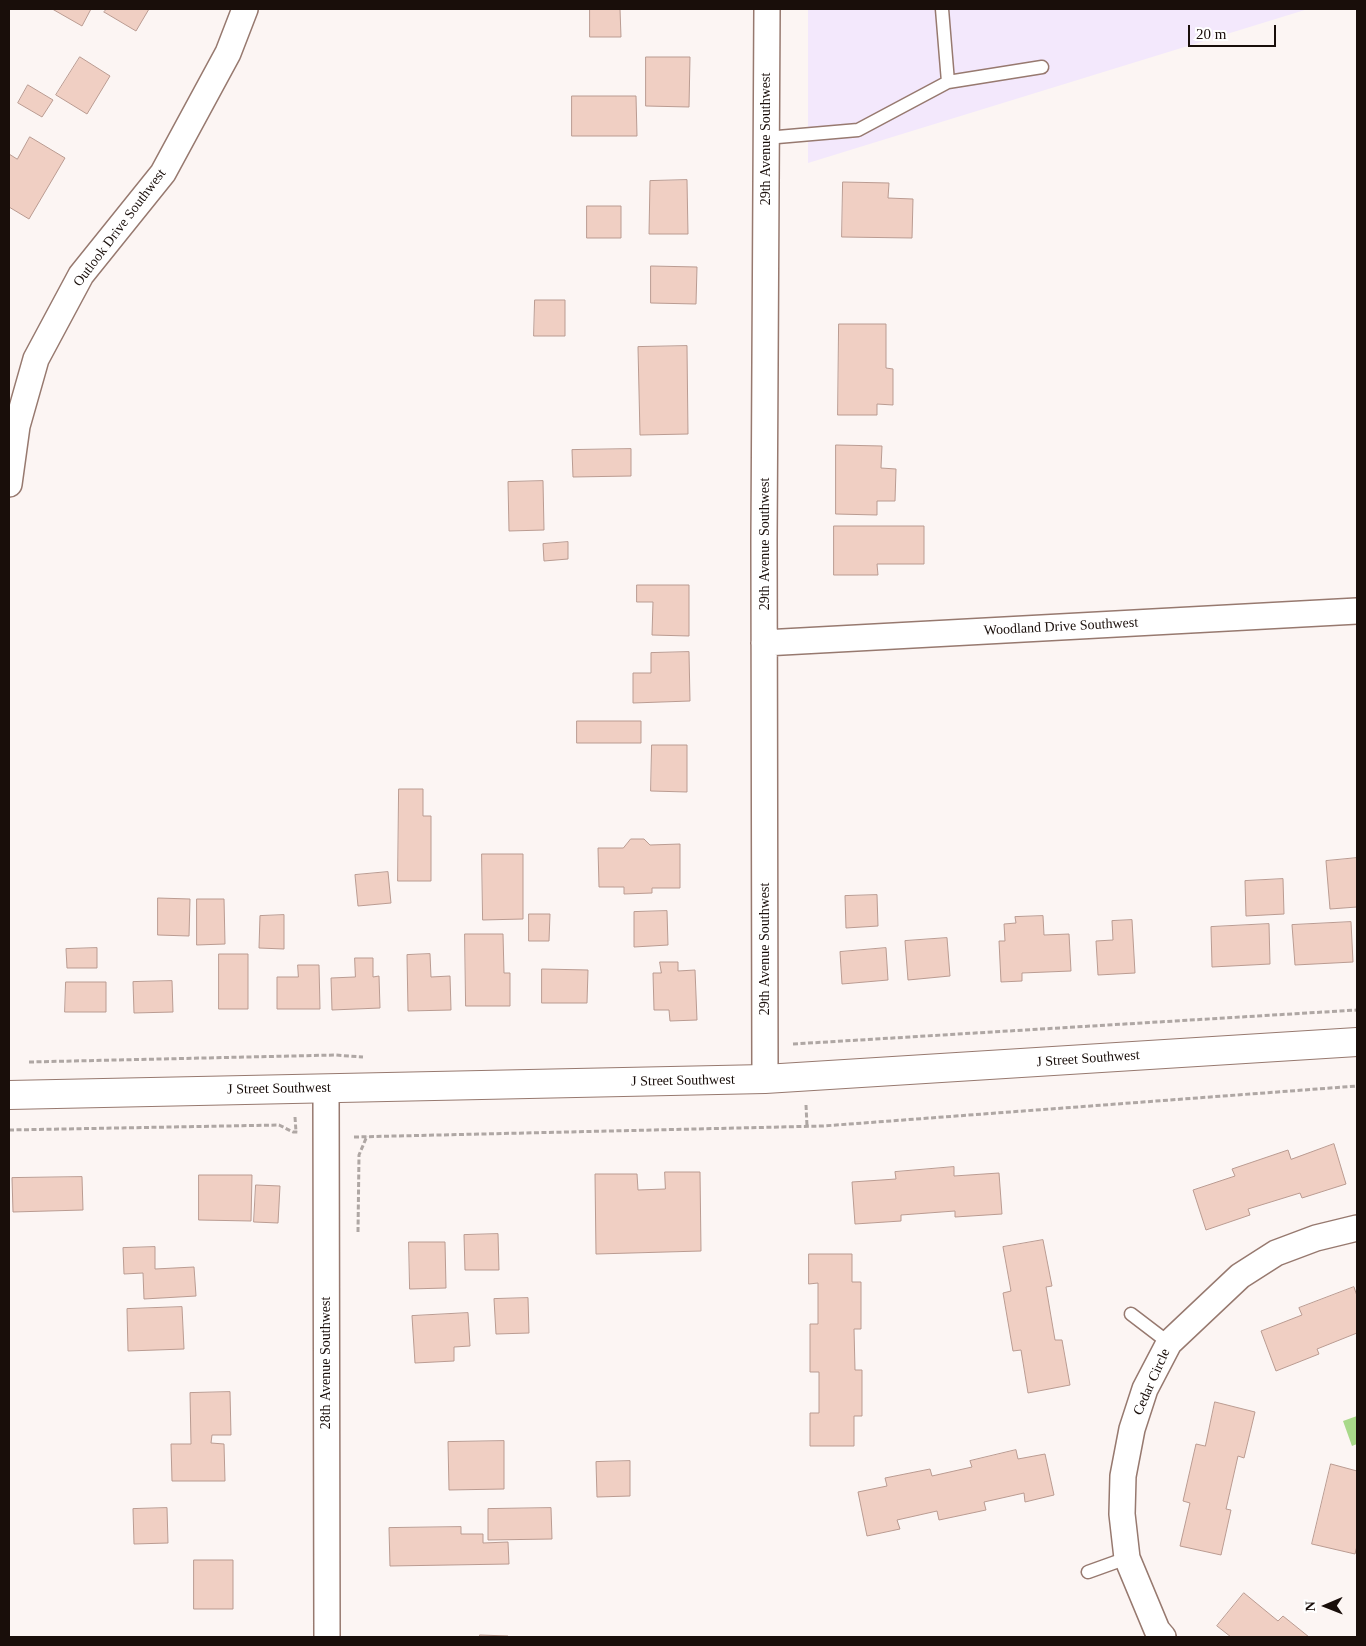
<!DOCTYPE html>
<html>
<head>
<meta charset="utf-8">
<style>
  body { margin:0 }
  #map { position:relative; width:1366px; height:1646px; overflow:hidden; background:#fcf5f3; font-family:"Times New Roman",serif }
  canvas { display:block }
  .frame { position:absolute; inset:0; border:10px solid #190e0a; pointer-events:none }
  .north { position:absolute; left:1301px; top:1581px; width:50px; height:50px; -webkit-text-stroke:4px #fff; paint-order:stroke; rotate:269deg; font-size:14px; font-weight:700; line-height:20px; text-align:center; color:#190e0a }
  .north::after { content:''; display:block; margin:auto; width:18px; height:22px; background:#190e0a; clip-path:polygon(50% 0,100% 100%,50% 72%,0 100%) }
  .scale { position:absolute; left:1188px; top:25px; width:88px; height:22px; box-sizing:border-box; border:2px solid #190e0a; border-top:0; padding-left:6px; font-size:15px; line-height:18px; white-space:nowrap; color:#190e0a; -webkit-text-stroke:4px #fff; paint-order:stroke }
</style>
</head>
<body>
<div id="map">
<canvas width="1366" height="1646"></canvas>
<div class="frame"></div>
<div class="north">N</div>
<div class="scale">20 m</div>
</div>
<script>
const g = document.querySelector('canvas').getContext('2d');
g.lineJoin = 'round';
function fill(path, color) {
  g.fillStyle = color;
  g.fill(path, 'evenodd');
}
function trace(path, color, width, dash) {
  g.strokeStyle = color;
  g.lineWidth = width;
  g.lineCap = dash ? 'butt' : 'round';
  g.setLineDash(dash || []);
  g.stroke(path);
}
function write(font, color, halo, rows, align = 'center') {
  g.font = font + ' "Times New Roman",serif';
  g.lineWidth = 4;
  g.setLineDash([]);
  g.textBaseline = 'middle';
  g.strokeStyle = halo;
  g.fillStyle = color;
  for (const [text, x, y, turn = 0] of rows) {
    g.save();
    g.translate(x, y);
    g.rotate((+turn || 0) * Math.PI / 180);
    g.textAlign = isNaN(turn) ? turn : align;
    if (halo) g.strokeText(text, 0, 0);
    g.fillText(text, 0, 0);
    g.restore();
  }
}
fill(new Path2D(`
  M808,9H1308L808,163Z`), '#f3e8fc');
fill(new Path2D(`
  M1357,1416V1444L1352,1446L1343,1421Z`), '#a9d98a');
const building = new Path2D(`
  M55,9H91L82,26L54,10Z
  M107,9H149L136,31L104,12Z
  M590,9H620L621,37H590Z
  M80,57L110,76L87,114L56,95Z
  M646,57H690L689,107L646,106Z
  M28,85L53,100L42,117L18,103Z
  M572,96H636L637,136H572Z
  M30,137L65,158L29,219L9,207V154L17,159Z
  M687,180L688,234H649L650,181Z
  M843,182L889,183L888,198L913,199L912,238L842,237Z
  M587,206H621V238H587Z
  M651,266L697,267L696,304L651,303Z
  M535,300H565V336H534Z
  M839,324H886V368L893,369V405L877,404V415H838Z
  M687,346L688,434L640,435L638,347Z
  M836,445L882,446L881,468L896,469L895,501H877V515L836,514Z
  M631,449V476L573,477L572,450Z
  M543,481L544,530L509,531L508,482Z
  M834,526H924V564H877L878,575H834Z
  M568,542V559L544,561L543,544Z
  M637,585H689V636L652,635L653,602H637Z
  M689,652L690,701L633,703V673H651V653Z
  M577,721H641V743H577Z
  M652,745H687V792L651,791Z
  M399,789H423V816H431V881H398Z
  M631,839H644L650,845L680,844V888H652V893L624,894V887H599L598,848H623Z
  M482,854H523V919L483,920Z
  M1357,858V907L1330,909L1326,861Z
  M388,872L391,903L358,906L355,875Z
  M1283,879L1284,914L1246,916L1245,881Z
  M877,895L878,926L846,928L845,896Z
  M158,898L190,899L189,936L158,935Z
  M197,899H224L225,944L197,945Z
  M667,911L668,945L634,947V912Z
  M529,914H550L549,941H529Z
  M284,915V949L259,948L260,916Z
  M1043,916L1044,935L1069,934L1071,971L1022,973V981L1001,982L999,941H1005L1004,924L1016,923L1015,917Z
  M1132,920L1135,973L1098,975L1096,941L1113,940L1112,921Z
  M1351,922L1353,962L1295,965L1292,925Z
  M1269,924L1270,964L1212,967L1211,927Z
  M465,934H503L504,973H510V1006H466Z
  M947,938L950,976L908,980L905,941Z
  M97,948V968H67L66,949Z
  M886,948L888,980L842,984L840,952Z
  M219,954H248V1009H219Z
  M430,954L431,977L450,976L451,1010L408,1011L407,955Z
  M355,958H373V977L379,976L380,1008L332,1010L331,978L355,977Z
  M660,962H678V971L695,970L697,1020L670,1021L669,1010H654L653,973H661Z
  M298,965H319L320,1009H277V977H298Z
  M542,969L588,970L587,1003H542Z
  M172,981L173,1012L134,1013L133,982Z
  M66,982H106V1012H65Z
  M1334,1144L1346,1184L1302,1198L1300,1193L1248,1209L1250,1215L1206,1230L1193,1190L1235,1176L1232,1169L1288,1150L1291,1159Z
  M954,1167V1176L999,1173L1002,1214L955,1217V1211L901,1215V1221L855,1224L852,1182L896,1179L895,1172Z
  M665,1172H700L701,1251L596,1254L595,1174H637L638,1190L665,1189Z
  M199,1175H252L251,1221L199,1220Z
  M82,1177L83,1210L13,1212L12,1178Z
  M256,1185L280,1186L278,1223L254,1222Z
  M498,1234L499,1270H465L464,1235Z
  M1043,1240L1052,1286L1046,1287L1055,1340H1062L1070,1385L1028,1393L1021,1350L1013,1351L1003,1293L1011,1291L1003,1247Z
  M409,1242H445L446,1288L410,1289Z
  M155,1247V1269L194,1267L196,1296L144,1299L143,1273L124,1274L123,1248Z
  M809,1254H852V1282H861V1329H854L855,1370H862V1416H854V1446H810V1413H819V1372H810V1324H818V1283L809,1284Z
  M1354,1287L1357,1296V1333L1317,1349L1319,1354L1276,1371L1261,1331L1302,1315L1299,1308Z
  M528,1298L529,1333L496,1334L494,1299Z
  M182,1307L184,1349L128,1351L127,1309Z
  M468,1313L470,1346L454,1347V1361L415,1363L412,1316Z
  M230,1392L231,1435H212L211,1443L224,1444L225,1481H172L171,1444H191L190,1393Z
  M1215,1402L1255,1412L1244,1458L1238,1456L1226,1509L1231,1510L1221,1555L1180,1546L1190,1503L1183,1501L1196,1444L1205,1446Z
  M504,1441V1489L449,1490L448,1442Z
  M1016,1450L1018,1459L1045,1454L1054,1495L1025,1502L1024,1493L984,1502L986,1510L939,1520L937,1511L897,1520L900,1529L867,1536L858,1492L887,1486L885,1478L930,1469L932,1476L972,1467L970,1461Z
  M630,1461V1496L597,1497L596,1462Z
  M1331,1464L1357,1471V1546L1355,1554L1312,1544Z
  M167,1508L168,1543L134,1544L133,1509Z
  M551,1508L552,1539L488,1540V1509Z
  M461,1527V1534H483V1543L508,1542L509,1564L390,1566L389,1528Z
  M194,1560H233V1609H194Z
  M1244,1593L1278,1621L1283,1616L1309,1637H1231L1217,1626Z
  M480,1635L508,1636V1637H480Z`);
fill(building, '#f0cfc3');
trace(building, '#ba9b91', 1);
const service = new Path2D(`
  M942,9L948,82
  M766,138L858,130L948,82L1042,67
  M1131,1314L1169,1343
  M1088,1572L1127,1558`);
const minor = new Path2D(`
  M9,484L17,426L36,359L81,275L163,173L228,53L245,9
  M764,643L1357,611
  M765,1079L764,539L767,9
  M326,1088L327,1637
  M1163,1637L1157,1630L1127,1558L1122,1514L1123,1476L1132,1429L1145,1389L1169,1343L1240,1276L1276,1253L1316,1238L1357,1228`);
const tertiary = new Path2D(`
  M9,1095L765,1079L1357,1042`);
trace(service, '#97796f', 15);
trace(minor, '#97796f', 28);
trace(tertiary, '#97796f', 30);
trace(new Path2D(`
  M793,1044L1357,1010
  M29,1062L335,1055L363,1057
  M806,1105L807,1126
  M295,1117L296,1132
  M9,1130L279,1125L293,1132H299
  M354,1137L823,1126L1357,1086
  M358,1232L359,1155L367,1136`), '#afa7a4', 3, [5, 2.5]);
trace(service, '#fff', 12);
trace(minor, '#fff', 25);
trace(tertiary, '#fff', 28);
write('14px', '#190e0a', '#fff', [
  ["29th Avenue Southwest",766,139,-90],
  ["Outlook Drive Southwest",120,228,-53],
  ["29th Avenue Southwest",765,544,-90],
  ["Woodland Drive Southwest",1061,627,-3],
  ["29th Avenue Southwest",765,949,-90],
  ["J Street Southwest",1088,1059,-4],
  ["J Street Southwest",683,1081,-1],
  ["J Street Southwest",279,1089,-1],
  ["28th Avenue Southwest",326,1363,-90],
  ["Cedar Circle",1152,1382,-66]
]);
</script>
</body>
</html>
